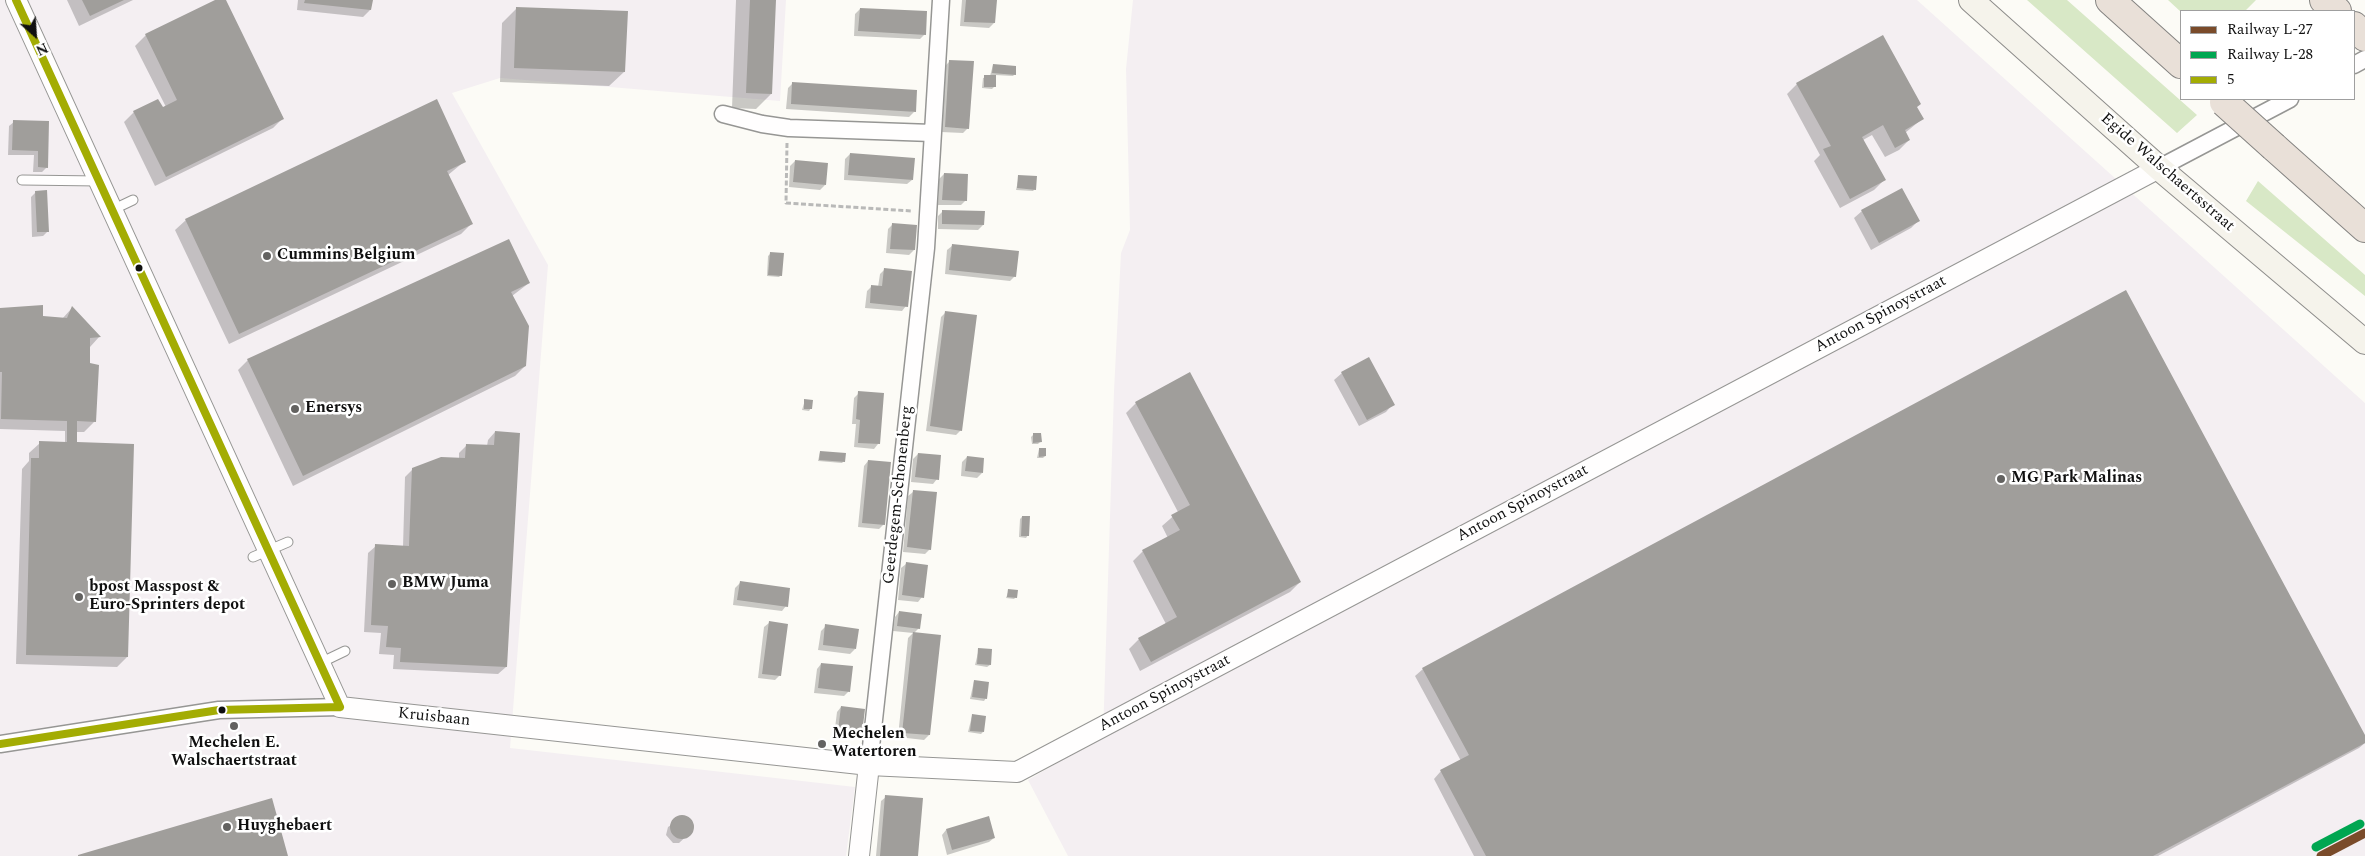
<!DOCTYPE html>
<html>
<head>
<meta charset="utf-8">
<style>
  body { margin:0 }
  #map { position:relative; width:2365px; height:856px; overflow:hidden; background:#fcfbf6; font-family:Spectral,serif }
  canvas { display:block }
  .legend { position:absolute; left:2180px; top:10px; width:175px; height:90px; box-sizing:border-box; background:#fff; border:1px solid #9f9f9f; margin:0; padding:6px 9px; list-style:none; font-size:15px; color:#101010 }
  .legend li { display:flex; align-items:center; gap:10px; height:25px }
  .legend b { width:25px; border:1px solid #9f9f9f }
  .north { position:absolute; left:10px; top:10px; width:50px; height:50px; -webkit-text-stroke:4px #fff; paint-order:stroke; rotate:154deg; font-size:14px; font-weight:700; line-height:20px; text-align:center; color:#101010 }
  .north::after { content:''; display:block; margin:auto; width:18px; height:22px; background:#101010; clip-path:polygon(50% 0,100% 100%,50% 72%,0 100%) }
</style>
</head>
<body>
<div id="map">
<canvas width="2365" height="856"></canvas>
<ul class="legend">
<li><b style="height:6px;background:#7a4b2a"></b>Railway L-27</li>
<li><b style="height:6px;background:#00a651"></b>Railway L-28</li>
<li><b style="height:6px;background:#a3ac03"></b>5</li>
</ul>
<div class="north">N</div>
</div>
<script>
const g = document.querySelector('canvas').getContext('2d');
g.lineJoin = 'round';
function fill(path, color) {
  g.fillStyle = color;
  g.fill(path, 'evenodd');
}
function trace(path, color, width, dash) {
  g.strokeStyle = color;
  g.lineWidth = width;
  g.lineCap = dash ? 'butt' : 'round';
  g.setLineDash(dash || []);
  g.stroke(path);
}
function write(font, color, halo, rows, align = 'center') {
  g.font = font + ' Spectral,serif';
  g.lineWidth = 5;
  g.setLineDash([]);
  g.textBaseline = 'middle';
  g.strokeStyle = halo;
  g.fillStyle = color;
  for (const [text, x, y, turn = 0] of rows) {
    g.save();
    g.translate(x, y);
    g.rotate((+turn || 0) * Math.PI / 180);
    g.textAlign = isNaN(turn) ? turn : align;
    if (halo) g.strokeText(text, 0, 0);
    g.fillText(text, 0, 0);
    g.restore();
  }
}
fill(new Path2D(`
  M0,0H786L780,101L500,78L452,93L548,265L510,748L855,787L846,856H0Z
  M1133,0H1917L2365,403V856H1068L1028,780L1103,736L1114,391L1121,253L1130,230L1126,69Z`), '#f4eff2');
fill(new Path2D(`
  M2027,0H2067L2197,115L2177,133Z
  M2168,0H2256L2245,11L2181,12Z
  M2258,181L2365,275V296L2246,201Z`), '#d8e8c6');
fill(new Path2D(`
  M67,0H133L79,26Z
  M218,0H224L283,118L273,128L155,186L124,122L134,112L166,107L135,46L146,35Z
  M298,0H371L370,10L363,17L297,10Z
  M736,0H775L771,94L756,109L732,108Z
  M962,0H995L994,23L989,28L960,26Z
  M517,8L624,72L609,86L500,82L502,23Z
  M860,9L925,34L920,39L854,36L855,14Z
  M950,61L968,128L963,133L941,132L945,66Z
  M993,65L1015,74L1013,76L995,75L994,87L992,89L982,88L983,78L990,76Z
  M793,83L914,112L909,117L786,109L788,88Z
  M1797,84L1916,107L1922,119L1905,133L1909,140L1899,150L1885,157L1872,135L1863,140L1884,180L1874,190L1840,208L1814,161L1820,155L1787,94Z
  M14,122H48L47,167L42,172H33L34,155H8L9,126Z
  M850,154L912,180L907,184L844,180L845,159Z
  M465,161L448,175L471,224L461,234L229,344L175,230L186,220Z
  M795,161L825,185L820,190L789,187L790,166Z
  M944,174L966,200L961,205H938L939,179Z
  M1019,176L1035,189L1033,191L1016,190Z
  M36,192L48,231L43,236L32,237L31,197Z
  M943,211L983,225L978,230L938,229V216Z
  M1862,211L1918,221L1911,228L1871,250L1854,218Z
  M893,224L914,250L909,255L886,253L888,229Z
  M952,246L1015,276L1010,281L945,274L947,250Z
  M771,253L781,275L779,277L767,276L768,256Z
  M885,269L906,306L902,311L865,308L867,291L872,286L878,287L880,274Z
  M529,283L512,296L525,366L515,376L293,486L238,370L248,360Z
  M72,308L99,337L90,347L88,364L98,366L94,422L84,432H76L75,442L127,657L117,667L16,664L22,469L29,461V453L40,443H65V431L0,429V309L42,317L62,319Z
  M946,312L961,430L956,435L926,431L941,317Z
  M1342,373L1393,404L1386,412L1359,426L1334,380Z
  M859,393L878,444L874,449L854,447L856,424H852L854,398Z
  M805,400L811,408L809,411L802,410Z
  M1136,403L1300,582L1290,592L1140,671L1129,649L1139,639L1166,624L1133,561L1143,551L1168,538L1162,526L1178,512L1126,413Z
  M495,432L506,667L498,674L393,669L394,655L379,654L381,633L364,632L368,553L376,546L403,547L405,477L413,469L459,459V453L467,445L487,446L488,440Z
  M1034,434L1040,442L1038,444H1032L1031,437Z
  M1039,449L1045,456L1043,458H1037Z
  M820,452L844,461L842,463L818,461Z
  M918,454L937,479L933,484L911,482L913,459Z
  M967,457L982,473L977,478L961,476L962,462Z
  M868,461L884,524L879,529L858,527L864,466Z
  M913,492L930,549L925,554L903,552L908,496Z
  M1022,517L1028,535L1026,538L1019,537L1020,519Z
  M906,564L922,597L918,602L898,600L901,568Z
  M740,583L786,606L782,611L733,605L735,588Z
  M1009,590L1016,597L1014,599L1006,598Z
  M899,612L919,628L914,633L929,735L924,740L898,737L908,638L913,633L893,631L895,617Z
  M769,623L780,675L775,680L758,678L764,627Z
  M826,626L855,649L850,654L818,650L821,631Z
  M979,649L990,665L987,667L975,665Z
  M821,664L849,691L844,696L814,693L817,669Z
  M1423,669L2365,737V743L2359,748L2158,856H1474L1434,779L1441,771L1461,761L1415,676Z
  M974,681L986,698L984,701L970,699Z
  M841,707L861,733L856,738L834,736L837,712Z
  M972,716L983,732L981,734L968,732Z
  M886,797L916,856H876L881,801Z
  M683,817L689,819L693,826L691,832L679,843H673L666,835L668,827Z
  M946,830L994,838L989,842L947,855L942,835Z`), '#0003');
fill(new Path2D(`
  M82,0H124L90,16Z
  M215,0H226L284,119L166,177L133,111L158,99L163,107L177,100L145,34Z
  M305,0H373L371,10L304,3Z
  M750,0H776L772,94L746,93Z
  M966,0H997L995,23L964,22Z
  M516,7L628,11L625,72L514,68Z
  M860,8L927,11L926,35L858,31Z
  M1883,35L1921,104L1917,107L1924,119L1905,130L1910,140L1895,148L1883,125L1862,137L1886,180L1850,199L1823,149L1831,146L1796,83Z
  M949,60L974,61L969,129L945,127Z
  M993,64L1016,66V75L992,73Z
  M984,75H996V87H984Z
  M792,82L917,90L916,112L791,104Z
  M437,99L466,162L447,171L473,224L239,334L185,219Z
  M13,120L49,121L48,168L38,167V151L12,150Z
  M850,153L915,158L913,180L848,175Z
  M795,160L828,163L826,185L793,182Z
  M944,173L968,174L967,201L942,200Z
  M1018,175L1037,176L1036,190L1017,188Z
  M1902,188L1920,221L1879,243L1861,210Z
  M47,190L49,232H37L35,191Z
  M942,210L985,211L984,225L942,224Z
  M892,223L917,225L915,250L890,249Z
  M509,239L530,283L511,292L529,326L526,366L303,476L247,359Z
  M952,244L1019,251L1016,277L949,270Z
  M770,252L784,253L782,276L768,275Z
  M884,268L912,271L908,307L870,303L871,285L882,286Z
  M2126,290L2365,735V743L2153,856H1486L1440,770L1469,755L1422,668Z
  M43,305V316L67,318L72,306L101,337L90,338V363L99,365L96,422L77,421V442L134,444L128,657L26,655L31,458H39V441L67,442V421L1,419L2,372H0V308Z
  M945,311L977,315L962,431L930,426Z
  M1369,357L1395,405L1367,420L1341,372Z
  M1190,372L1301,582L1151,662L1138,638L1177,617L1142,550L1180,530L1171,515L1190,505L1135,402Z
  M858,391L884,393L880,444L858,443L860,420L856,419Z
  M804,399L813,400L812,409H804Z
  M495,431L520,433L507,667L400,662L401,648L386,647L388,626L371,625L375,544L409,546L412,468L441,457L465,458L466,444L494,445Z
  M1033,433H1041L1042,442L1033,443Z
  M1039,448H1046V456L1039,457Z
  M820,451L846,453L845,462L819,460Z
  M918,453L941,455L939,480L915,477Z
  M967,456L984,458L983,473L965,471Z
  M868,460L891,462L885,525L862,523Z
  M913,490L937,492L931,550L907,547Z
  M1022,516H1030L1029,536H1021Z
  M906,562L928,565L924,598L902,595Z
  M740,581L790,588L788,607L737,600Z
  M1008,589L1018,590L1017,598L1007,597Z
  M899,611L922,614L920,629L897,626Z
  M769,621L788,624L781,676L762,674Z
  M825,624L859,629L856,649L823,645Z
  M913,632L941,635L930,735L902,733Z
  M978,648L992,649L991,665L977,664Z
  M821,663L853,666L850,692L818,688Z
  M974,680L989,682L987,699L972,697Z
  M841,706L865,709L862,734L838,731Z
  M972,714L986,716L984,732L970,731Z
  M885,795L923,798L918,856H880Z
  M272,798L288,856H78V855Z
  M670 827a12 12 0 1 1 24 0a12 12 0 1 1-24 0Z
  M989,816L995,838L952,850L946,829Z`), '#a09e9b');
const service = new Path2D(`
  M22,180L99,181
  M112,210L133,200
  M253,557L288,542
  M320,663L345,651`);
const minor = new Path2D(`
  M2354,65L2365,59
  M723,114L762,124L789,128L932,133
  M2159,168L2290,99
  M0,744L219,710L340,707
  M869,765L926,248L941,0`);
const tertiary = new Path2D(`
  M16,0L340,707L869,765L1017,772L2159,168
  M859,856L869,765`);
const secondary = new Path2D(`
  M1971,0L2159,168L2365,342`);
const motorway = new Path2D(`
  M2110,0L2181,64
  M2324,0L2337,11
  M2354,26L2365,37
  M2274,147L2365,228`);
trace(service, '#969694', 11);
trace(minor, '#969694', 19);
trace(tertiary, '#969694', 22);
trace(secondary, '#8d8c8a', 26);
trace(motorway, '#848381', 30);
trace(new Path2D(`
  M787,143L786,203L912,211`), '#b9b9b8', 3, [5, 2.5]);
trace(service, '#fffefe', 9);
trace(minor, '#fffefe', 16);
trace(tertiary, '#fffefe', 20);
trace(secondary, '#f5f3eb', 24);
trace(motorway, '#e9e0d8', 28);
const motorwayBridge = new Path2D(`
  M2224,102L2274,147`);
trace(motorwayBridge, '#848381', 30, []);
trace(motorwayBridge, '#e9e0d8', 28);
trace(new Path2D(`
  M16,0L340,707
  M0,744L219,710L340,707`), '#a3ac03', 8);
trace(new Path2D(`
  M2321,856L2365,833`), '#7a4b2a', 9);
trace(new Path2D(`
  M2316,847L2360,824`), '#00a651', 9);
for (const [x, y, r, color] of [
  [267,256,5,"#636260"],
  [139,268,4.5,"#101010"],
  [295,409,5,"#636260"],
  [2001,479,5,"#636260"],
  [392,584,5,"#636260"],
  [79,597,5,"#636260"],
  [222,710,4.5,"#101010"],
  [234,726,5,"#636260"],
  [822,744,5,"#636260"],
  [227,827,5,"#636260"]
]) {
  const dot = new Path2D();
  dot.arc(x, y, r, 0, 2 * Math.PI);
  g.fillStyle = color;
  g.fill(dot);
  trace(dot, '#fff', 2);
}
write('16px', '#101010', '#fff', [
  ["Egide Walschaertsstraat",2167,173,41],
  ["Antoon Spinoystraat",1881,315,-28],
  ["Geerdegem-Schonenberg",899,495,-84],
  ["Antoon Spinoystraat",1523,504,-28],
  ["Antoon Spinoystraat",1165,694,-28],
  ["Kruisbaan",434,718,6]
]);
write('bold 16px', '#101010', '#fff', [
  ["Cummins Belgium",277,256],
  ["Enersys",305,409],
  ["MG Park Malinas",2011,479],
  ["BMW Juma",402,584],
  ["bpost Masspost &",89,588],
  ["Euro-Sprinters depot",89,606],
  ["Mechelen",832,735],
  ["Watertoren",832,753],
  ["Mechelen E.",234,744,"center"],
  ["Walschaertstraat",234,762,"center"],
  ["Huyghebaert",237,827]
], 'left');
</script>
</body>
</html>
